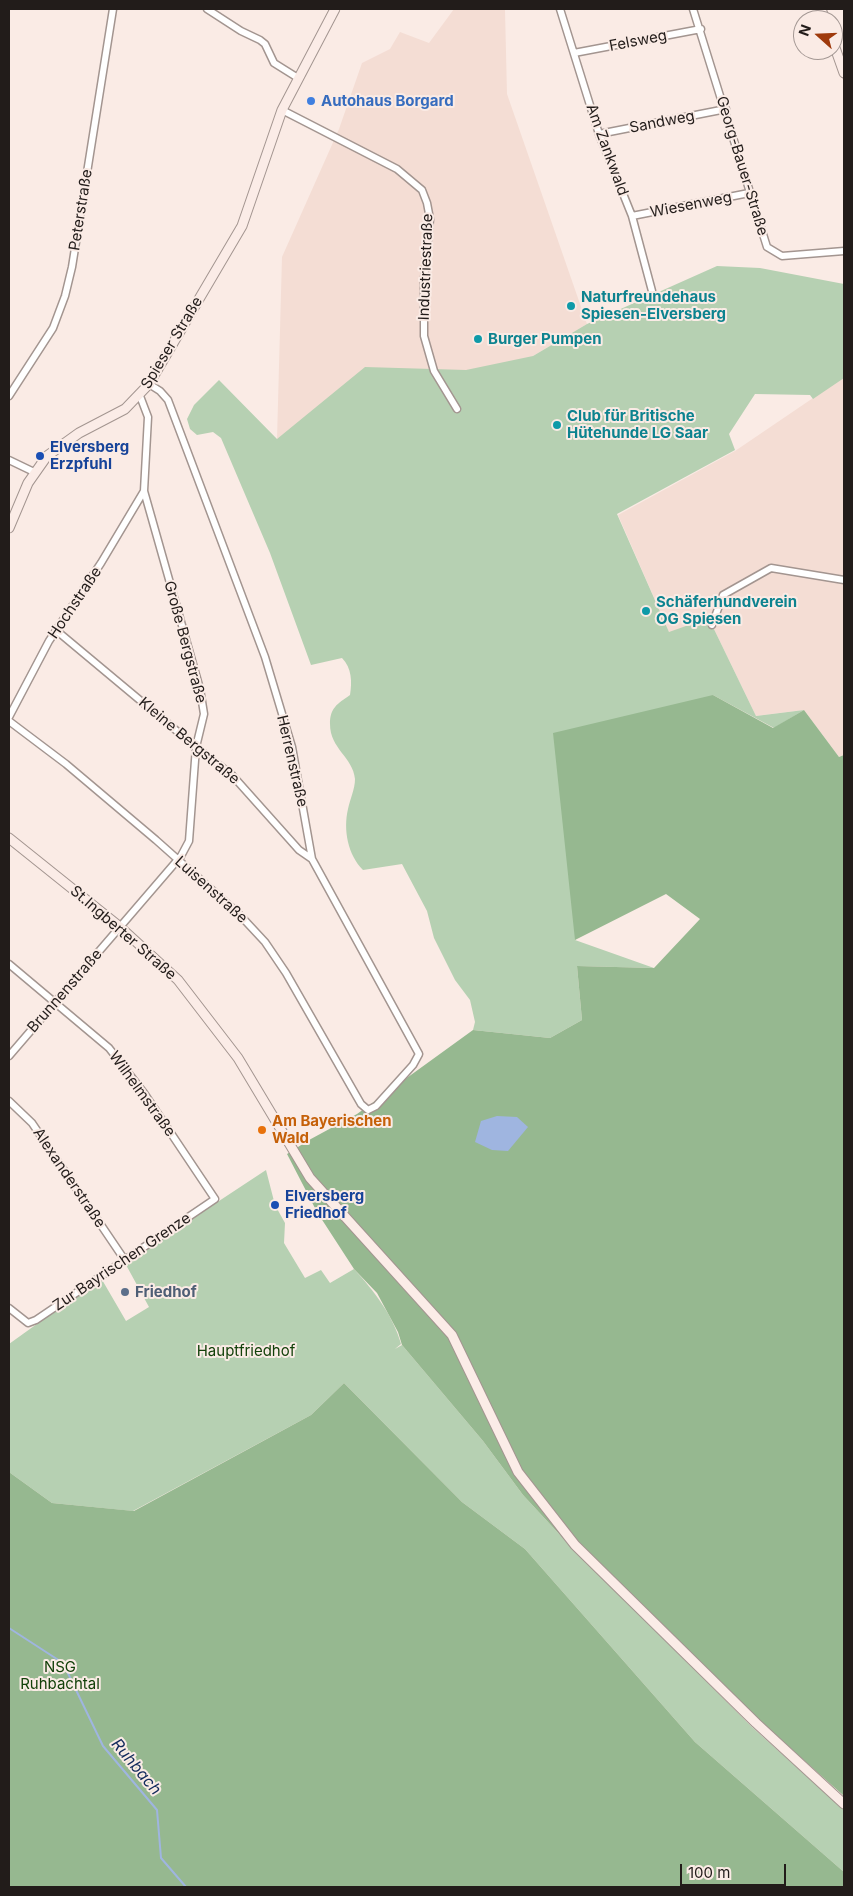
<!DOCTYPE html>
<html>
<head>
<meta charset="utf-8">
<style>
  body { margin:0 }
  #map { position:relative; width:853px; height:1896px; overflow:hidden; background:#faebe5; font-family:Inter,sans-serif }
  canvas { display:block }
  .frame { position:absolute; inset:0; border:10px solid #221c1a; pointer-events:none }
  .north { position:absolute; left:793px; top:10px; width:50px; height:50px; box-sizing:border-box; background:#faebe5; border:1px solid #a49894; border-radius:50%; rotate:290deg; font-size:14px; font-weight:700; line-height:20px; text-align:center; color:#221c1a }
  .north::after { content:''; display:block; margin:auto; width:18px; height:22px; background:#9f3a0c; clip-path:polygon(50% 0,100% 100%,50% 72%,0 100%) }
  .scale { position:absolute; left:680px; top:1864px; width:106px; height:22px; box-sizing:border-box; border:2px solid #221c1a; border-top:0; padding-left:6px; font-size:15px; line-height:18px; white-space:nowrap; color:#221c1a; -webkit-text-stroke:4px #faebe5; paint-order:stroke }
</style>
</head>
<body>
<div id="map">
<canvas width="853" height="1896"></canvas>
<div class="frame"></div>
<div class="north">N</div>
<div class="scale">100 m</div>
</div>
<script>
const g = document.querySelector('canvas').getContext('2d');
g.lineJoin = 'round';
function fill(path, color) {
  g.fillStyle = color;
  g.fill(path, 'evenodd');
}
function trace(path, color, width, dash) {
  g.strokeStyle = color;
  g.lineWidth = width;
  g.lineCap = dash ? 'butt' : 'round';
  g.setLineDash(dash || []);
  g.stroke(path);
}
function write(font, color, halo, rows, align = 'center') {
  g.font = font + ' Inter,sans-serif';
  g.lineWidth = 4;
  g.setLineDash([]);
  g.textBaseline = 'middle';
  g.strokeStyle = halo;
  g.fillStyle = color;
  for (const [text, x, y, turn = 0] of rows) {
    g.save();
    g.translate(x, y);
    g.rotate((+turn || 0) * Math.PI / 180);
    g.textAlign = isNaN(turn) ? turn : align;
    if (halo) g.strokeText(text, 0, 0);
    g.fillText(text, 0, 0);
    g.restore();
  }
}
fill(new Path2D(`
  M454,9L505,10L507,94L587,324L533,356L494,419L277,439L282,257L339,129L362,63L390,49L400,32L429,43Z
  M844,377V755L839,757L804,710L756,716L712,625L669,632L618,515L735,451Z`), '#f4ddd4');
fill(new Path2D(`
  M717,266L760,268L844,284V378L813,399L810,395L755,394L729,434L735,450L617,514L669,632L700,621L712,625L756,716L804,710L774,728L713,695L575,940L654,968L577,966L582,1020L550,1038L473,1030L475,1022L470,1000L455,980L434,938L427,911L402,864L363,870C348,855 343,830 348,809C350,799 355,789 355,779C353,757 330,749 330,724C330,708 337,704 350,695C352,682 352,668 342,658L311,665L270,553L221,438L213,432L197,435L190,429L187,419L194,405L219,380L277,439L365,367L466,370L533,356L587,324Z
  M266,1170L275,1205L285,1223L284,1243L305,1278L321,1270L330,1283L354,1269C374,1291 393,1315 401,1344L395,1349L402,1345L483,1441L523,1495L572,1548L752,1727L844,1810V1872L695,1742L525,1549L462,1502L344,1383L311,1415L133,1511L52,1503L9,1472V1344L101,1278L126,1321L149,1307L125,1263Z`), '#b6d0b2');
fill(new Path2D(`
  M713,695L773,728L804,710L839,757L844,755V1796L754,1716L572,1548L523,1495L483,1441L402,1345L398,1332L377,1293L354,1269L317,1212L287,1154L309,1140L357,1114L473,1030L550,1038L582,1020L577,966L654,968L700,919L666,894L575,940L553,733Z
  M344,1383L462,1502L525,1549L695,1742L844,1872V1887H9V1472L52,1503L134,1511L311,1415Z`), '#96b890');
fill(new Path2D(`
  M497,1116L517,1117L528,1127L508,1151L492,1150L475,1142L481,1121Z`), '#9fb5e0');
trace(new Path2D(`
  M9,1628L63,1663L103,1746L157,1810L161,1858L186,1887`), '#9fb5e0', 2);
const street = new Path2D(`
  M207,9L241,31L260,40L265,44L274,63L298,78
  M560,9L599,134L632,216L652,291
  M693,9L767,247L782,256L844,251
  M574,53L701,29
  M282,110L397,169L422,190L427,203L430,219L424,280V336L434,371L457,409
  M599,134L726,109
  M632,216L749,193
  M9,396L53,328L65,296L72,267L113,9
  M9,460L34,472
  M712,625L723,595L771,568L844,580
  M57,631L196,747L232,775L299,850L312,859
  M9,717L49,641L101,563L144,491
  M9,721L66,764L156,840L238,913L265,942L286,973L361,1104L368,1110L376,1106L413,1065L419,1054L312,859L292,747L265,657L168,400L160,391L149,384
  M9,964L109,1048L144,1093L215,1199L36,1320L28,1323L9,1308
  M9,1056L181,856L189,841L196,747L204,714L200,689L144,491L148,417L140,396
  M9,1101L32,1123L124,1259`);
const secondary = new Path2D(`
  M821,9L825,20
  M833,42L844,73
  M9,528L28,483L47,456L79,433L125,409L149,384L242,226L282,110L335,9
  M9,838L120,927L178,980L238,1058L310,1178L452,1335L518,1472L575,1545L756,1723L844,1804`);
trace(street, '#a39590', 9);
trace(secondary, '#a39590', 11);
trace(street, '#fff', 6);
trace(secondary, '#fbece7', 9);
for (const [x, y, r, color] of [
  [311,101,5,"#3f7fe0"],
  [571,306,5,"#0f9aa8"],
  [478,339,5,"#0f9aa8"],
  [557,425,5,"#0f9aa8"],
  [40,456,5,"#1a4fb4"],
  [646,611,5,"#0f9aa8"],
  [262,1130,5,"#e8710a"],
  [275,1205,5,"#1a4fb4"],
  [125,1292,5,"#5c6f8a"]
]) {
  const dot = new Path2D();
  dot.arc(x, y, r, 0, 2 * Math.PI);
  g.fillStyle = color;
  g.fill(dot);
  trace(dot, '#faebe5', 2);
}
write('15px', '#221c1a', '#faebe5', [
  ["Felsweg",638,41,-11],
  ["Sandweg",662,122,-11],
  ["Am Zankwald",607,150,70],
  ["Georg-Bauer-Straße",742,166,73],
  ["Wiesenweg",691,205,-11],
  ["Peterstraße",81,210,-81],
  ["Industriestraße",426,267,-88],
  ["Spieser Straße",172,343,-59],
  ["Hochstraße",75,603,-56],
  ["Große Bergstraße",185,642,75],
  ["Kleine Bergstraße",189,741,40],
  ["Herrenstraße",292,761,77],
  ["Luisenstraße",211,890,42],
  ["St.Ingberter Straße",123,933,41],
  ["Brunnenstraße",65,991,-49],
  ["Wilhelmstraße",142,1094,54],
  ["Alexanderstraße",69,1178,56],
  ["Zur Bayrischen Grenze",122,1262,-34]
]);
write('bold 15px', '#366cbe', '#faebe5', [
  ["Autohaus Borgard",321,101]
], 'left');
write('bold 15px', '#0d838f', '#faebe5', [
  ["Naturfreundehaus",581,297],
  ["Spiesen-Elversberg",581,314],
  ["Burger Pumpen",488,339],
  ["Club für Britische",567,416],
  ["Hütehunde LG Saar",567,433],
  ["Schäferhundverein",656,602],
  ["OG Spiesen",656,619]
], 'left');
write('bold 15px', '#164399', '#faebe5', [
  ["Elversberg",50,447],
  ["Erzpfuhl",50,464],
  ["Elversberg",285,1196],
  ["Friedhof",285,1213]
], 'left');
write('bold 15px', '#c56008', '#faebe5', [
  ["Am Bayerischen",272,1121],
  ["Wald",272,1138]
], 'left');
write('bold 15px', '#4e5e75', '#faebe5', [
  ["Friedhof",135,1292]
], 'left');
write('15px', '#13410a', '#faebe5', [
  ["Hauptfriedhof",246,1351],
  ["NSG",60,1667],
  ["Ruhbachtal",60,1684]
]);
write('italic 16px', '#11295b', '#faebe5', [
  ["Ruhbach",136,1767,50]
]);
</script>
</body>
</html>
